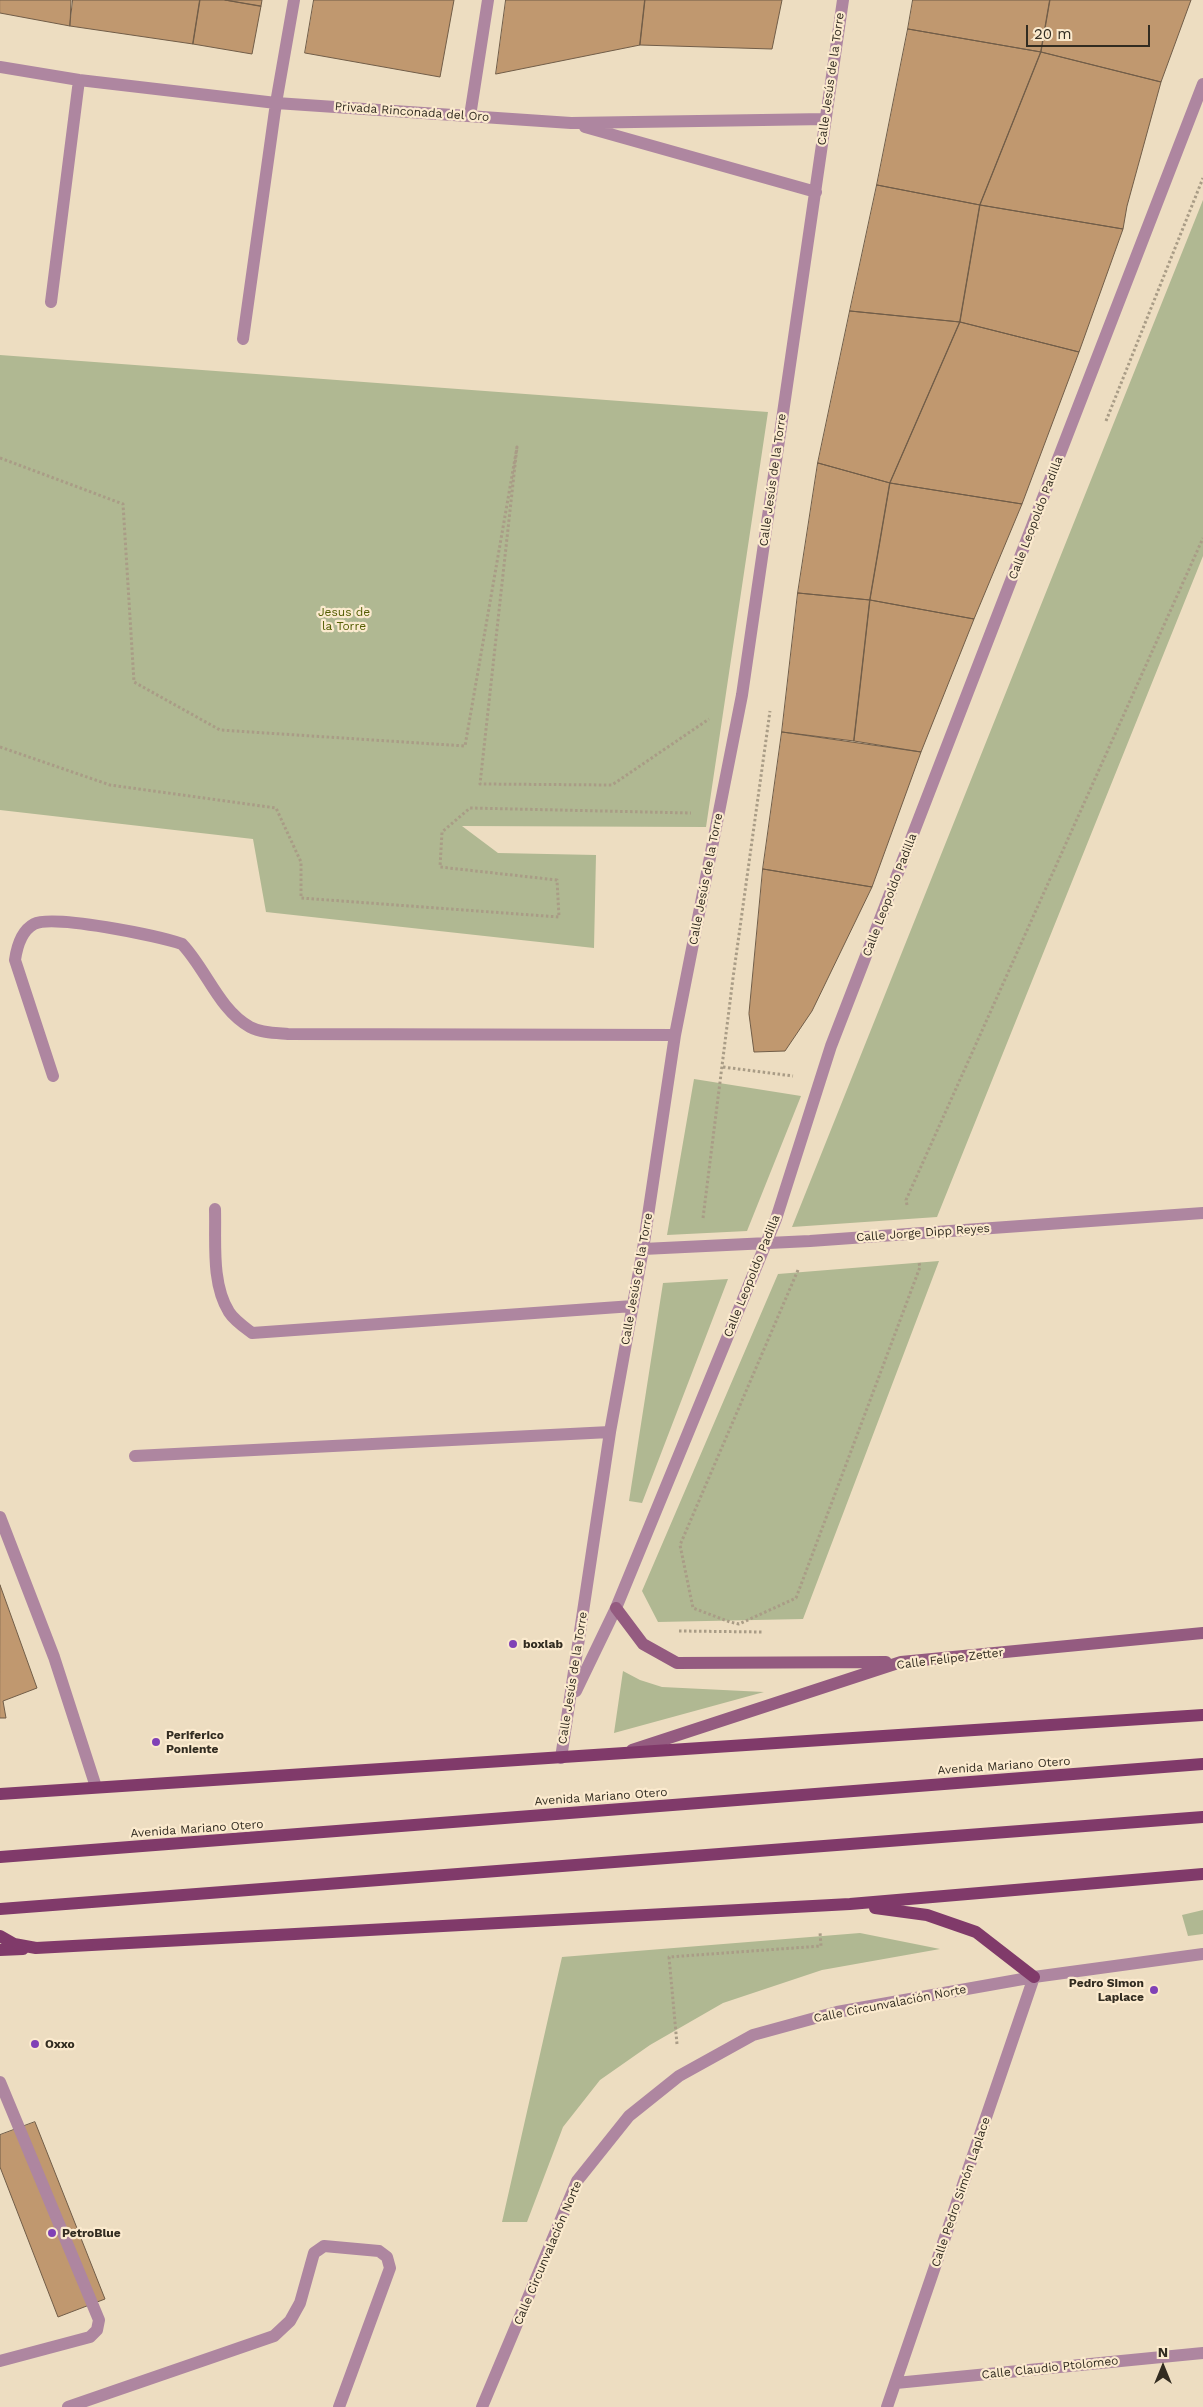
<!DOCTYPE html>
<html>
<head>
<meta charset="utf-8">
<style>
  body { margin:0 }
  #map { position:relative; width:1203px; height:2407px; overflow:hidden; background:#edddc1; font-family:"Work Sans",sans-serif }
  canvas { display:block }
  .north { position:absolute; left:1138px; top:2342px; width:50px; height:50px; -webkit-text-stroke:4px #fbeace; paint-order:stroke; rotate:0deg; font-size:14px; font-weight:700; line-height:20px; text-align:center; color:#322c21 }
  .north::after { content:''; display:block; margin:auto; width:18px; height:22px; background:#322c21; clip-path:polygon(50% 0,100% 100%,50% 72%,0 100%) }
  .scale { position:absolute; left:1026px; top:25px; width:124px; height:22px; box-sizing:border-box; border:2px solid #322c21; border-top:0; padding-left:6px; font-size:15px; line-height:18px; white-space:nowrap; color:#322c21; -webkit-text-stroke:4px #fbeace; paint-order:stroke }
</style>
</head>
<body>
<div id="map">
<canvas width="1203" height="2407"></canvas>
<div class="north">N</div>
<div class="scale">20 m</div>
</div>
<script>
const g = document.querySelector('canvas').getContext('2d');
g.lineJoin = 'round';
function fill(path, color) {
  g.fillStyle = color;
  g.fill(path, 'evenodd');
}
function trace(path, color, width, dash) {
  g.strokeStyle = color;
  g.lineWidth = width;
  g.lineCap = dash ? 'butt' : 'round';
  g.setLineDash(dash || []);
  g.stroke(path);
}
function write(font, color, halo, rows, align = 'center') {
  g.font = font + ' "Work Sans",sans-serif';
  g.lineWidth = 4.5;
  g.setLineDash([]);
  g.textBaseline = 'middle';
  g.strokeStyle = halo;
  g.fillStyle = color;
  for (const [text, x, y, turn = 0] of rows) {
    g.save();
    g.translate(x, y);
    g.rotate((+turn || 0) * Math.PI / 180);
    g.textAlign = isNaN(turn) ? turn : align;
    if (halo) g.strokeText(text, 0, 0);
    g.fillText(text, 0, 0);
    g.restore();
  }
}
fill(new Path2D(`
  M1203,200V556L937,1217L792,1227Z
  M0,355L768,412L706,827L462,826L498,853L596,855L594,948L266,912L253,839L0,810Z
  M694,1079L801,1096L747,1231L667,1235Z
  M939,1261L803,1619L658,1622L642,1591L778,1274Z
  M728,1279L642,1503L629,1501L663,1283Z
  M623,1671L640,1680L662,1687L764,1692L614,1733Z
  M1203,1910V1934L1188,1936L1182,1915Z
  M860,1933L940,1949L822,1970L723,2003L650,2045L600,2080L563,2127L527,2222H502L562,1957Z`), '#b0b892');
const building = new Path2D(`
  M0,0H71L70,26L0,13Z
  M73,0H200L193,44L70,26Z
  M200,0H225L261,6L252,54L193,44Z
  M225,0H262L261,6Z
  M314,0H454L440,77L305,53Z
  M506,0H645L640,45L496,74Z
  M645,0H782L772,49L640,45Z
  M913,0H1050L1041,52L908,29Z
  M1050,0H1191L1161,82L1041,52Z
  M908,29L1041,52L980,205L877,185Z
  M1041,52L1161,82L1127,206L1123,229L980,205Z
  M877,185L980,205L960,322L850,311Z
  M980,205L1123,229L1079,352L960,322Z
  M850,311L960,322L890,483L818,463Z
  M960,322L1079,352L1022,504L890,483Z
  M818,463L890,483L870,600L798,593Z
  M890,483L1022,504L974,619L870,600Z
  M798,593L870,600L854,741L782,732Z
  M870,600L974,619L921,752L854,741Z
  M782,732L921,752L872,887L763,869Z
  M763,869L872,887L812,1011L785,1051L754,1052L749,1014Z
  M0,1585L37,1688L3,1701L6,1718H0Z
  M35,2122L105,2299L58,2317L0,2167V2135Z`);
fill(building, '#c0986f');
trace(building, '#715d48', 1);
trace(new Path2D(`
  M1106,421L1203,178
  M0,458L123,504L134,682L220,730L465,746L517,447L480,784L612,785L709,719
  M0,747L110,785L276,808L301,862V898L559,917L557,880L440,867L442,832L470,808L691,813
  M723,1067L793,1076
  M907,1205L906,1200L1203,538
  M703,1218L733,978L770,711
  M798,1270L680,1545L693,1608L730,1622L739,1624L796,1598L920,1267L919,1263
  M679,1631L763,1632
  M677,2044L669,1957L821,1946L820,1932`), '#a99c86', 3, [2.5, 2.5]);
trace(new Path2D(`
  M0,1517L54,1657L96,1787
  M0,2082L99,2320L97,2330L90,2337L0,2361
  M68,2407L274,2336L290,2321L300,2303L314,2253L324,2246L379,2251L387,2257L390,2268L339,2407`), '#ae86a0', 12);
trace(new Path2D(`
  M0,67L79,80L276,103L571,123L826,119
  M470,116L488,0
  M585,127L816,192
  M51,302L79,80
  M243,339L276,103L294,0
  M53,1076L15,960C17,946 21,931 34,924C53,914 159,936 182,944C206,969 219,1010 250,1027C261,1033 276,1033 288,1034L675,1035
  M215,1209C216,1241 211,1283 229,1312C234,1320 244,1327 252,1333L633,1306
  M643,1249L810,1241L1203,1213
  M135,1456L610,1432
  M576,1691L616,1608L776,1219L831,1046L1203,84
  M561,1758L610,1432L643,1249L675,1035L742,695L843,0
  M896,2383L1203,2353
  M482,2407L577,2181L629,2116L679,2076L753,2035L837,2012L1034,1977L1203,1954
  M887,2407L1034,1977`), '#ae86a0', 12);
trace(new Path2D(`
  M616,1608L643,1644L677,1663L886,1662
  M632,1750L901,1662L1203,1633`), '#945b80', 12);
trace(new Path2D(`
  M0,1794L1203,1715
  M0,1857L1203,1764
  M875,1908L927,1915L976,1932L1034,1977
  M0,1909L1203,1817
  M0,1936L14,1944L36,1948L850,1904L1203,1874
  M0,1950L23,1949`), '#803a6a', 12);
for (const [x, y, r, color] of [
  [513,1644,5,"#8041b6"],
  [156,1742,5,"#8041b6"],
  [1154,1990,5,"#8041b6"],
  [35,2044,5,"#8041b6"],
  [52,2233,5,"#8041b6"]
]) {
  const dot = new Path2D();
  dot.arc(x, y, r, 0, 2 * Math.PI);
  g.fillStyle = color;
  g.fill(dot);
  trace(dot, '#fbeace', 2);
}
write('12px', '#322c21', '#fbeace', [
  ["Calle Jesús de la Torre",831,79,-82],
  ["Privada Rinconada del Oro",412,112,4],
  ["Calle Jesús de la Torre",773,480,-82],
  ["Calle Leopoldo Padilla",1036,518,-69],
  ["Calle Jesús de la Torre",706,879,-79],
  ["Calle Leopoldo Padilla",890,895,-69],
  ["Calle Jorge Dipp Reyes",923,1233,-4],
  ["Calle Leopoldo Padilla",752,1276,-68],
  ["Calle Jesús de la Torre",637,1279,-80],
  ["Calle Felipe Zetter",950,1659,-7],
  ["Calle Jesús de la Torre",573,1678,-81],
  ["Avenida Mariano Otero",1004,1766,-4],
  ["Avenida Mariano Otero",601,1797,-4],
  ["Avenida Mariano Otero",197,1829,-4],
  ["Calle Circunvalación Norte",890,2004,-11],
  ["Calle Pedro Simón Laplace",961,2192,-71],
  ["Calle Circunvalación Norte",548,2253,-67],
  ["Calle Claudio Ptolomeo",1050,2368,-6]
]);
write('12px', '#535d02', '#fbeace', [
  ["Jesus de",344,612],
  ["la Torre",344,626]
]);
write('bold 12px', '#322c21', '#fbeace', [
  ["boxlab",523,1644],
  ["Periferico",166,1735],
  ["Poniente",166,1749],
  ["Pedro Simon",1144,1983,"right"],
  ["Laplace",1144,1997,"right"],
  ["Oxxo",45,2044],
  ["PetroBlue",62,2233]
], 'left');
</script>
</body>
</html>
